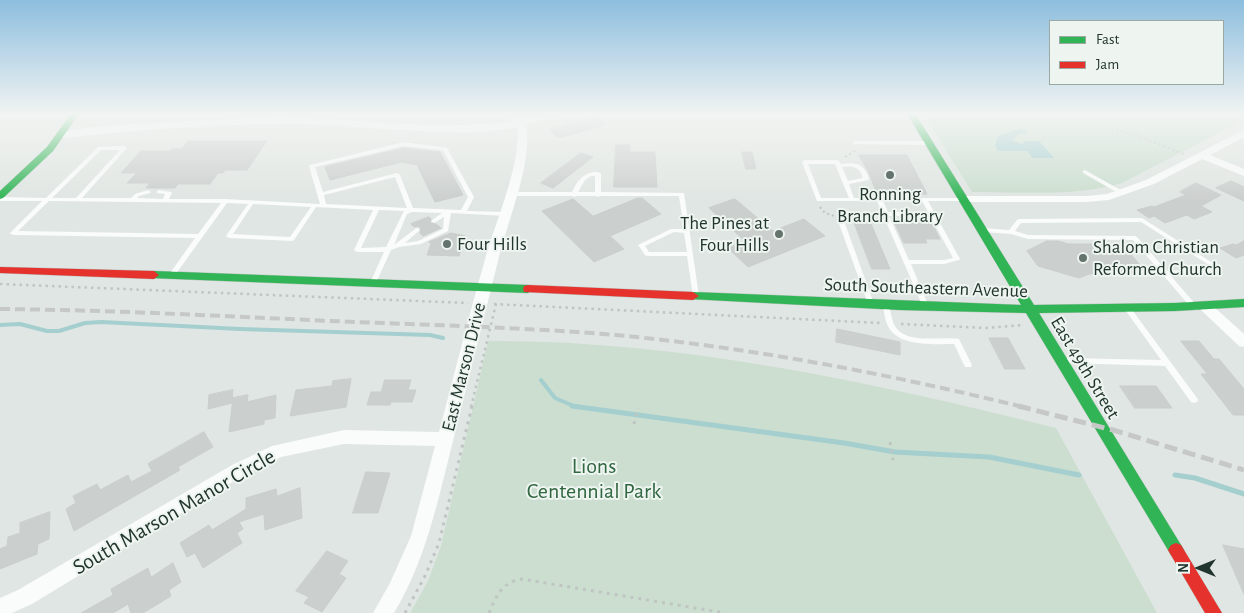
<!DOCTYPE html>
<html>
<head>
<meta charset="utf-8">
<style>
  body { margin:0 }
  #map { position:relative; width:1244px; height:613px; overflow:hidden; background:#e0e6e3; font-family:"Alegreya Sans",sans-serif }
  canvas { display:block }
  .legend { position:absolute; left:1049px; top:20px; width:175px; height:65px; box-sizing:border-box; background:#eef5f1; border:1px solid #9ca8a3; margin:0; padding:6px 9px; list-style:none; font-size:15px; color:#22352e }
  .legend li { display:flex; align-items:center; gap:10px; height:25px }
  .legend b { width:25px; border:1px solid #9ca8a3 }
  .north { position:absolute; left:1174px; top:543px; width:50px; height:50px; -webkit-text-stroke:4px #eef5f1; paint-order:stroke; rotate:270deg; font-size:14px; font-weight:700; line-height:20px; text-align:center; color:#22352e }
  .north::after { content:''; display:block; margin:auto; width:18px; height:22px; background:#22352e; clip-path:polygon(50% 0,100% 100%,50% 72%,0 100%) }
</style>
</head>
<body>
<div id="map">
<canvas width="1244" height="613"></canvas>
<ul class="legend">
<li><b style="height:6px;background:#30b455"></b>Fast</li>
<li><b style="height:6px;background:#e5322d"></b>Jam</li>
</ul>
<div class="north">N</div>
</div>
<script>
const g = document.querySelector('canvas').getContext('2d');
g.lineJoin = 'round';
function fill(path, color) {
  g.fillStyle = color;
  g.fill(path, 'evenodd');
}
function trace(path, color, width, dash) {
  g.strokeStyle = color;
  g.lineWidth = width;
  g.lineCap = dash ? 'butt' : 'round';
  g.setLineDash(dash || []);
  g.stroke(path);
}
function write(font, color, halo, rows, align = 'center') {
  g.font = font + ' "Alegreya Sans",sans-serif';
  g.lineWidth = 4;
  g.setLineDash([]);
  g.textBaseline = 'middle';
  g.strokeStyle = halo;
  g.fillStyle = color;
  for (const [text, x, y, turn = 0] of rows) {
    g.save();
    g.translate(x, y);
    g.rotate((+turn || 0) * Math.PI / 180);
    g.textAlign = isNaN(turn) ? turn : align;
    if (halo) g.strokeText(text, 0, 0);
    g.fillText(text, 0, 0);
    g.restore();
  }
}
fill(new Path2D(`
  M924,115H1244V120L1122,183C1074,197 1021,192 972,192Z
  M488,341C680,340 871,382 1056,428L1157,613H410L428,581L441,546Z`), '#cbdecf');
fill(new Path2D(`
  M1018,129H1025L1028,134H1019L1012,140L1022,144L1026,141H1039L1054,158H1033L1027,151H998L995,145L998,136Z`), '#a5cecf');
trace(new Path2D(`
  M0,325L20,324L47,331H59L85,323L101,322L240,329L430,335L443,338
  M541,380L555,398L576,407`), '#a5cecf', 4);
trace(new Path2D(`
  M572,406L844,443L895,452L989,457L1079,475
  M1175,475L1195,478L1244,494`), '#a5cecf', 5);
const building = new Path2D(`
  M597,116L605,123L602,124L603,126L558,138L549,130Z
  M188,141H267L247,170H225L223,173H218L210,184H178L175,188H146L150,183H127L137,173H121L141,151H170L172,149H181Z
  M616,145H630V152H655L657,187H614Z
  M404,148L440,152L463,195L435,202L417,165L402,162L330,180L325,167Z
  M742,152H752L756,169H746Z
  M581,153L593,157L553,188L541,183Z
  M859,155H907L927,194H877L869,173Z
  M1231,181L1244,187V201L1216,188Z
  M1196,183L1221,195L1201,206L1212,212L1194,219L1187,215L1165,223L1154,216L1149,218L1137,210L1152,206L1154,207L1186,195L1180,192Z
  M638,198H642L661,214L610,236L624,249L594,262L542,211L573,199L593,216Z
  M735,199L773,231L804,219L825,236L748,267L728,248L745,241L709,208Z
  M851,214H867L890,269H872Z
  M429,217L431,219L430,223L436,224L441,228L423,236L420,233L421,228L418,226L414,227L411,224Z
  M895,223H932L940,239H925L927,243H904Z
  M451,233L466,236L459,256L427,255L431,244L429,242Z
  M1047,241H1058L1068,244H1122L1147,273L1089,274L1079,278L1038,266L1027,251Z
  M1244,241V255L1236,258L1220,248L1233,244L1236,245Z
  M837,329L900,342V355L836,342Z
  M989,338H1008L1025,369H1005Z
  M1181,341H1199L1214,359H1219L1244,389V415H1233L1201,374H1207Z
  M351,379L346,407L290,416L296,390L332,386L333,381Z
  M385,380H411L408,390H416L412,402H391L390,405H367L371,392H381Z
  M1120,386H1156L1172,408H1135Z
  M233,390L232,403L208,409L209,395Z
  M248,395L247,402L276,395L275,418L264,420V424L229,432L233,398Z
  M204,432L213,447L178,467L180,470L74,531L66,509L76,503L73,496L97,484L100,490L128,475L131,482L152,471L148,464Z
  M366,472L390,473L378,513H353Z
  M300,488L302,518L265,530L264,514L239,522L243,529L237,533L242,543L203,568L195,553L187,557L180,543L209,525L212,530L246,509V498L276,489L277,496Z
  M50,512L49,539L38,544L37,554L0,569V549L7,546L8,537L20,533V523Z
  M1223,545L1244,549V594Z
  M327,551L348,561L339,574L346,578L322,612L304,603L309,597L296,591Z
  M173,563L181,582L169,590L171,596L143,613H131L128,604L113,613H81L113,595L111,589L148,568L151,577Z`);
fill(building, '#cbcfcd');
trace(building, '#c9cecc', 1);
const fast = new Path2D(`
  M70,115H78L53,151L3,198L0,199V191L47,147Z
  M908,115H916L1034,305L1175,303L1244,299V307L1175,311L1039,313L1181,545L1184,550L1181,555L1176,557L1171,555L1026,313L900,310L689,299L687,296L689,293L693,292L1021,305Z
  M154,271L528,285L533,289L528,293L150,278L149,275L150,272Z`);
const jam = new Path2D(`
  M0,267L154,271L159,275L154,279L0,273Z
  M528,285L693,292L699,296L693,300L524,292L523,289L524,286Z
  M1176,543L1181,545L1222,613H1205L1168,550L1171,545Z`);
trace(fast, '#bdc5c1', 1);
trace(jam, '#bdc5c1', 1);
trace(new Path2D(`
  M1063,115L1136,135L1184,154
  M845,157L855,151
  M820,207L825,213L834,216`), '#bfc5c3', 2, [2, 3]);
trace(new Path2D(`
  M0,284L468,303
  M494,304L880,323
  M901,324L986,328L1023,325
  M471,407L496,304`), '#bfc5c3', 2.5, [2.5, 4]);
trace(new Path2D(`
  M634,424L638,408
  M890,442L893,460
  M405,613L425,576L439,543L472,406
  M489,613C496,596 502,582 522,579L725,613`), '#bfc5c3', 3, [3, 5]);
fill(new Path2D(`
  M855,141H929L932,143L929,145L853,144V142Z
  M404,142L447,148L474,197L467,211L506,212L509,214L506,216L451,213L448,231L421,244L399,247L391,250L376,283L373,285L370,283L384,252H357L354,250L373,210L316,207L294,240L292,241L229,238L226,236L248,204L227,203L173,278H171L168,276L195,238L13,235L11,234L10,233L42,201H0V197L46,198L98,147L124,146L127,148L126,149L82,198H131L135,194L148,190L151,192L150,193L139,196L137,198L163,199L165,194L157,193L156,192L159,190L171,192L172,193L169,199H225L320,204L309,166L310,165ZM404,146L443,150L468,197L461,210L413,208L400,175L397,173L323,192L315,167ZM101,150H120L76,198H52ZM395,177L407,208L326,204L324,195ZM49,201L221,203L198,234L18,231ZM253,204L311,207L290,237L233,234ZM379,210L404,211L386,247L361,248ZM412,212L442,213L431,221L434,223L444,217L443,229L418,241L405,243L420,230L417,228L415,229L394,245L407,214Z
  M805,160H837L839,161L841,164C856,162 864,163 869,179L868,180L849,184L854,198H964L965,199L962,201H928L960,259L959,260L944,264H911L929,307L928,309H926L923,307L877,201H817L802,162ZM808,164H835L849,198H821ZM842,167C853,166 859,166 863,178L848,181ZM883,201H922L928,212H888ZM889,216H930L953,258L944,260H909Z
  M1085,170L1124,192L1125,193L1124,194H1120L1083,173V171Z
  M593,172H598L601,174V192L684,193L699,296L698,298H694L693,296L687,256H647L645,255L638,245L671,229H684L679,196H600L598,197L596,196H576L574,197L572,196H512L509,194L512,192H572C577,182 581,175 593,172ZM591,176H595V192H578L585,180ZM674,232L684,233L687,252H649L645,246Z
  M840,216L843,218L874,304L873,306H871L868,304L837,218Z
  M1142,218L1216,265L1209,273H1207L1170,275L1197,306L1198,308L1197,310H1193L1133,240L1028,239L1011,234L983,232L980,230L983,228L1009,230L1017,220L1019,219ZM1141,222L1209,265L1205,269L1167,271L1137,237L1135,236L1028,235L1015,231L1021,223Z
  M884,303H888C891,310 891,319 895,326C906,345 941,336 959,339L972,365L971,367H965L954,344C935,344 900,347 889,328C885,321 884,313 883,305Z
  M1126,307H1130L1197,398L1198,400L1197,402L1194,403L1191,402L1165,366L1063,363L1062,361L1063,359L1066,358L1161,360L1126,311L1125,309Z`), '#fafbfb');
fill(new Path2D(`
  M511,115H521L524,119L537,115H553L526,125C533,162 507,223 498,261C483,321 468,381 453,441C438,500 426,560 394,613H373L390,583L411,536L435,446L344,444L281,457L244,475L32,604L12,613H0V598L18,590L232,465L272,446L344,430L439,432C455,372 470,311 487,252C497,219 522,160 517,127C504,129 491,132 479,132C419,134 360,125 300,124C222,123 143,129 65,138L61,137V133C95,124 139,124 174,122C217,120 260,116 303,118C374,121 444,131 515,121Z
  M1244,130V137L1210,155L1244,169V176L1202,159L1154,184L1109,200L1086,202H962L956,199L962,196H1086L1107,194L1146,180Z
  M1207,303L1212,305L1244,334V347L1239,346L1202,311L1200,308L1202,305Z`), '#fafbfb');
fill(fast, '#30b455');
fill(jam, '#e5322d');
trace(new Path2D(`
  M0,309C111,310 221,316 331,321C426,325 521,327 616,335C753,348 889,374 1023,407`), '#c6c8c7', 4, [10, 5]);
trace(new Path2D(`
  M1018,406L1113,430L1244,470`), '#c6c8c7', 5, [13, 6]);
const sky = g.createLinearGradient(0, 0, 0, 201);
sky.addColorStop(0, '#8dbede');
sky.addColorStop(0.57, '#f1f4f2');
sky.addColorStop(1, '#f1f4f200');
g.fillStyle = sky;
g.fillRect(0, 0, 1244, 201);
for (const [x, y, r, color] of [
  [890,175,5,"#64736d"],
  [779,234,5,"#64736d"],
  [447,244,5,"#64736d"],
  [1083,258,5,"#64736d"]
]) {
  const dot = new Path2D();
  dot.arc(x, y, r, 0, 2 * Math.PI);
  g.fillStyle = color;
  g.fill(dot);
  trace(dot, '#eef5f1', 2);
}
write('19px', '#22352e', '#eef5f1', [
  ["Ronning",890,194,"center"],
  ["Branch Library",890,216,"center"],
  ["The Pines at",769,223,"right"],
  ["Four Hills",769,245,"right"],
  ["Four Hills",457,244],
  ["Shalom Christian",1093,247],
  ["Reformed Church",1093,269]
], 'left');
write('19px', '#22352e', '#eef5f1', [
  ["South Southeastern Avenue",926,288,2],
  ["East Marson Drive",464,367,-76],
  ["East 49th Street",1085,368,59]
]);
write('22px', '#316740', '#eef5f1', [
  ["Lions",594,466],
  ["Centennial Park",594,491]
]);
write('22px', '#22352e', '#eef5f1', [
  ["South Marson Manor Circle",174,512,-30]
]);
</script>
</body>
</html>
